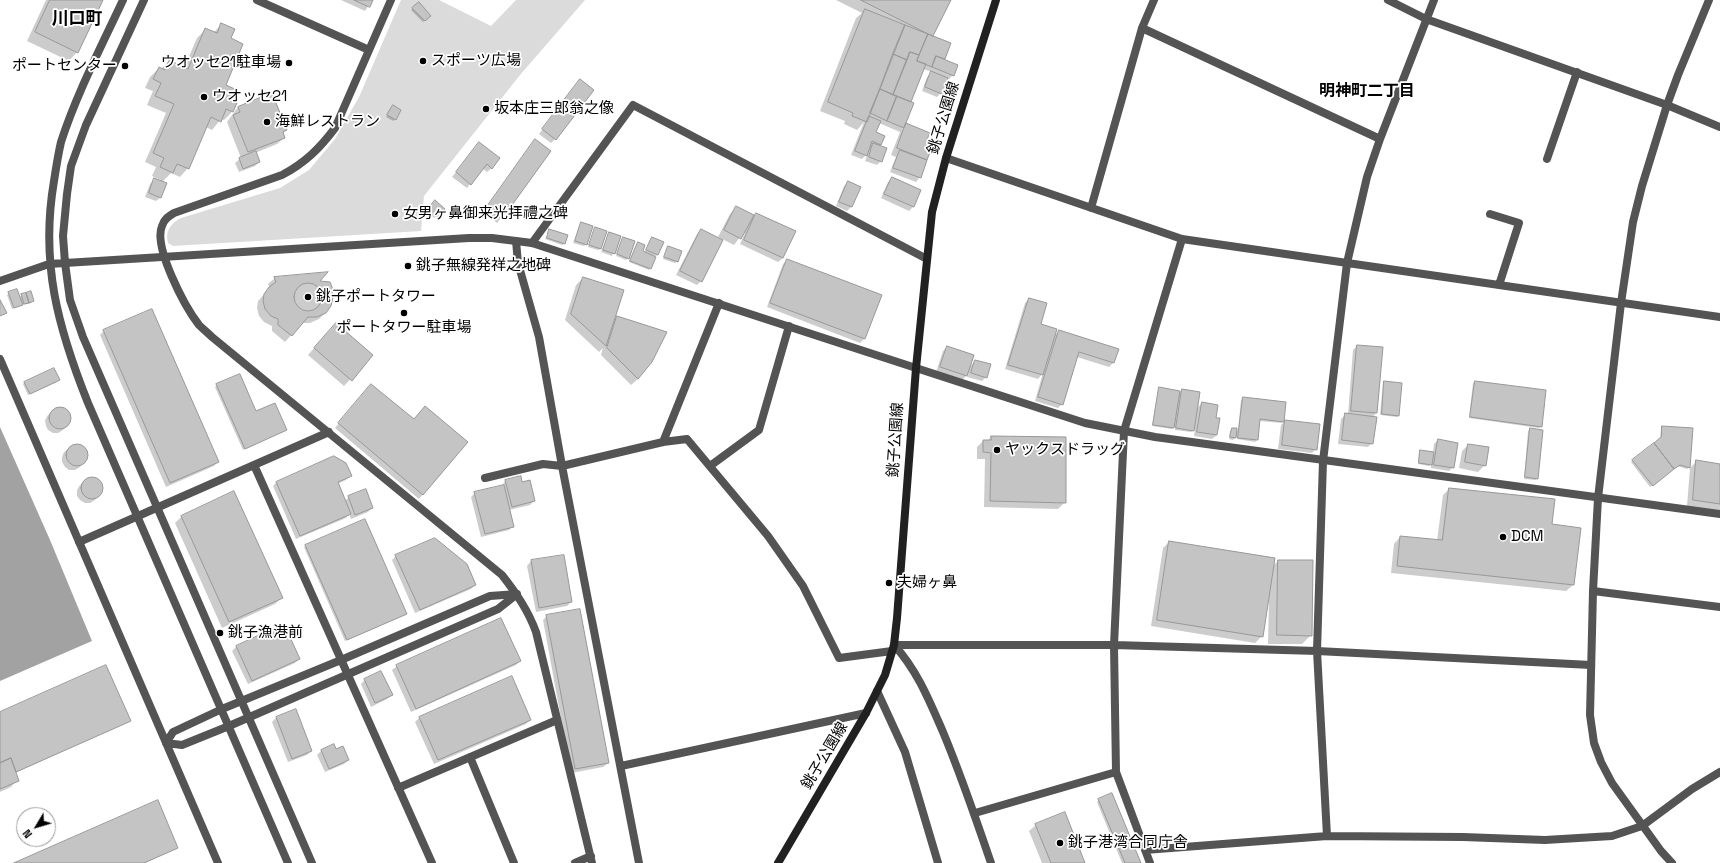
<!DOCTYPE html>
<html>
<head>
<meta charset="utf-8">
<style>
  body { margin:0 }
  #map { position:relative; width:1720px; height:863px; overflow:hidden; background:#fff; font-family:"Space Grotesk",sans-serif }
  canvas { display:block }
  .north { position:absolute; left:16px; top:807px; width:40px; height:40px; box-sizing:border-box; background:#fff; border:1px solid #999; border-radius:50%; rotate:232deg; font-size:11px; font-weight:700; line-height:16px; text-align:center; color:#000 }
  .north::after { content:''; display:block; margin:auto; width:14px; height:18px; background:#000; clip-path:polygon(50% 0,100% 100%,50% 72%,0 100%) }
</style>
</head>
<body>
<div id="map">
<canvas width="1720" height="863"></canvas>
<div class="north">N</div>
</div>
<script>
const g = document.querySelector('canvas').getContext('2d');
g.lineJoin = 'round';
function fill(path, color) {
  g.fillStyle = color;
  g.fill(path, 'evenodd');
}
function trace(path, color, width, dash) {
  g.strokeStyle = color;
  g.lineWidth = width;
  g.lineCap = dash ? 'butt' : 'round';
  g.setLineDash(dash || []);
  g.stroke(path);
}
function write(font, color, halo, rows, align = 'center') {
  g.font = font + ' "Space Grotesk","Noto Sans JP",sans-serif';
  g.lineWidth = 3.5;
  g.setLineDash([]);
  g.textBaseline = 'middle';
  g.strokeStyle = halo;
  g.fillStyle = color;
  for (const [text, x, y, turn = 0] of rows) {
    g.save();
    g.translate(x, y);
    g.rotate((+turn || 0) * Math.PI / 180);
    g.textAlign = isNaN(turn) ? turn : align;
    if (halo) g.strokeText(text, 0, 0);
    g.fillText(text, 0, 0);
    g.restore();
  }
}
fill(new Path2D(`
  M401,0H439L491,26L516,0H585L520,75L424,196L421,231L173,246L168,243C165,231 170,224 181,218L280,188L309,170L335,139L359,97Z`), '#dbdbdb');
fill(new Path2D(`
  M0,427L50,540L92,641L0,681Z`), '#a2a2a2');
fill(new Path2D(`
  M46,0H102L77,52L69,61L27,41Z
  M341,0H372L365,11Z
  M836,0H950L931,36L950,44L944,60L953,75L949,79L947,78L941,93L937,97L922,91L927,77L932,72L923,69L909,102L912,103L902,129L906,125L926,140L933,143L920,177L916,182L890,172L896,157L891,155L900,132L879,123L875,133L881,144L879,146L881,161L877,165L865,161L868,153L862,159L851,155L864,122L857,130L844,124L845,121L820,111L856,18L862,13Z
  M419,4L430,16L423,22L411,10Z
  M221,25L229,39L225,86L233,102L236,103L231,113L224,120L221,119L212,130L206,127L188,168L180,177L171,173L162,182L161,197L156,201L145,197L150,184L155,179L160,182L161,180L152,176L156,167L145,162L166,113L147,105L153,91L145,88L150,77L159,68L161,69L169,61L184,68L197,38L206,29L213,33Z
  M576,85L555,139L551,143L539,134Z
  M272,94L286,130L282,134L284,138L277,144L255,153L259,162L255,166L239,172L235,163L241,158L227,122L238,107Z
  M391,108L395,119L393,121L386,117Z
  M479,143L492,168L487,172L482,168L467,188L452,177Z
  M531,145L550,151L497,223L483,213Z
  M893,178L920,191L913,207L909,211L881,198L888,182Z
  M848,182L851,207L847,211L836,206L844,186Z
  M433,203L443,209L435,218L426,213Z
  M737,207L751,220L756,214L795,232L783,258L778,262L740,244L745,233L744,232L734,245L718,237L730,214Z
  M581,223L586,244L584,246L573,243Z
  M595,229L600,249L598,250L588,247Z
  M550,230L564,244L562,245L545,239Z
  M701,230V281L697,285L676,275L697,234Z
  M609,233L620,236L612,256L601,252Z
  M623,238L628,258L626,260L616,256Z
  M652,238L658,255L655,256L650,268L649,270L629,262L636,245L638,243L642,252L644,253Z
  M667,249L677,261L675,263L663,259Z
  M787,260L880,296L864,339L860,343L767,307L783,264Z
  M275,278L318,282L326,312L319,319L310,323H302L285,342L272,331V326L264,322L259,316L257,308L258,301L270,288L268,284Z
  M583,278L613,321L617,317L638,379L631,385L601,355L603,348L599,352L565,320L576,285Z
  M30,292L33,301L31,303L22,305L12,309L7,295L9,293L19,297Z
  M1029,299L1040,325L1053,337L1059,331L1117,349L1113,363L1109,367L1077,357L1062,404L1058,408L1035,401L1043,373L1038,379L1005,369L1025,303Z
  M104,331L218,462L214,466L166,487L100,335Z
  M329,331L372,356L344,386L308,355Z
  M1357,346L1376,413L1372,418V443L1368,447L1338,444L1341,419L1346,414L1348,415L1353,350Z
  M947,347L969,367L975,361L986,377L982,381L967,377L969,373L962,380L936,372L943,351Z
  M25,382H57L28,395L23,384Z
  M1475,382L1541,426L1539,428L1469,418L1473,383Z
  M1385,383L1398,415L1397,417L1380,415L1383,384Z
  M217,385L255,413L286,430L243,450L215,387Z
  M367,389L413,420L467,442L419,499L335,428Z
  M1159,389L1180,392L1182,390L1196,409L1202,403L1215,418L1217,435L1212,439L1194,436L1195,429L1191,432L1175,430V425L1172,429L1152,426L1158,390Z
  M1243,398L1285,403L1282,423L1259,421L1257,440L1255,442L1237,439V436L1233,440L1229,439L1230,431L1232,429L1238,430L1241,400Z
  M57,408H63L67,411L70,415V421L63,430L58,433H53L48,430L46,426L45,420L48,415Z
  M1285,421L1316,449L1312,453L1278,449L1281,425Z
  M1662,427L1689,467L1687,469L1677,466L1650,487L1631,462L1660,440L1661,429Z
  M1530,429L1537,478L1536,480L1524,479L1528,431Z
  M991,437L1065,502L1058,509L984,507L985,459H977V447L983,441H987Z
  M1438,440L1453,467L1449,471L1431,468V464L1429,466L1418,464L1419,453L1421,452L1433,453L1434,444Z
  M74,445H79L84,447L87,452V457L80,467L75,470H69L65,467L62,462V457L64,452Z
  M1468,445L1485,465L1478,472L1459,468L1462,451Z
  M1697,461L1720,465V511L1687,506L1690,468Z
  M350,476L346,480L337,484L345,501L349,497L372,508L368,512L351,519L349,514L346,518L296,539L273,486L277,482Z
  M89,478H94L99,480L102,485V490L95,500L90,503H85L80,500L77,496V490L80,485Z
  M505,481L522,483L534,501L530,505L509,510L513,526L509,530L481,537L471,497L475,493L502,486Z
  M1449,489L1551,525L1573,585L1566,591L1391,573L1394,544L1400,537L1437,541L1443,495Z
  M234,493L281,598L275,604L222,628L175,523L181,517Z
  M1169,542L1273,566L1278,561L1311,635L1302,644H1268L1269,599L1268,598L1262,636L1255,643L1151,626L1163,548Z
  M306,546L404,615L345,641L304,547Z
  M396,556L475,585L471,589L415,613L392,560Z
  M563,556L571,602L567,606L536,612L527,566L531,561Z
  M547,616L608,763L603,767L571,773L543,620Z
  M236,647L299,659L295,663L248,684L232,651Z
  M520,661L516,665L411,712L392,670L397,666Z
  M512,678L530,720L526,724L434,764L415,722L419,718Z
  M365,680L392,695L387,699L371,707L361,684Z
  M296,711L311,751L307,755L288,762L272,722L276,718Z
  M0,713L130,721L15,773L17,780L11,787L0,792Z
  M322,750L348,760L344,764L325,772L317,755Z
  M1099,800L1140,863H1122L1097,802Z
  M1036,825L1084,863H1042L1029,831Z
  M177,848L145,863H16Z`), '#0003');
const building = new Path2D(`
  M50,0H103L78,53L35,32Z
  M354,0H373L370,7Z
  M861,0H951L933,36Z
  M419,2L431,16L425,21L412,8Z
  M865,9L905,25L867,122L852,116L853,113L828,102Z
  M221,23L235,29L231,38L243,44L226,85L239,91L234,102L237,103L233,112L226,109L221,122L211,117L189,169L177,164L173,173L160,167L164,158L153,153L174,104L155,96L161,83L153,79L159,67L165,70L169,60L188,69L205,28L217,33Z
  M905,25L928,34L919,55L910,52L907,60L893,54Z
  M928,34L951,43L945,59L936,56L932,67L917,61Z
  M910,52L919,55L917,61L926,64L911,102L893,95Z
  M893,54L907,60L893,95L880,89Z
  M936,56L958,65L954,76L932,67Z
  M931,71L948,78L942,94L925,87Z
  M580,79L594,90L556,140L542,129Z
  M880,89L897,96L887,121L870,113Z
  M272,93L287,130L283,132L285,138L248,152L233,115L240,112L238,107Z
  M897,96L914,103L904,128L887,121Z
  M393,105L401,110L396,120L387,115Z
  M869,116L881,121L876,132L885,136L881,145L872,141L867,156L855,151Z
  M906,123L930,133L927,139L934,142L927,160L897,148Z
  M535,139L551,151L502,219L486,208Z
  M479,142L500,158L492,169L487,164L471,185L456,172Z
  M873,143L887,148L882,162L869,157Z
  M900,150L927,160L921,178L893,168Z
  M256,151L260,162L243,169L239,158Z
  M892,177L921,190L914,207L884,194Z
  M154,178L167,183L161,198L149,193Z
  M848,181L861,187L852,207L839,202Z
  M435,200L445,209L437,217L427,211Z
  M736,206L754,215L741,239L724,230Z
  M756,213L796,231L783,258L744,240Z
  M581,222L593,226L587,245L575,241Z
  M595,227L607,231L601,249L589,245Z
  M549,229L568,235L565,244L547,238Z
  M701,229L723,240L702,282L680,271Z
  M609,232L621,236L615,254L603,250Z
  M623,237L635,241L629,259L617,254Z
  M652,237L664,242L658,255L646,250Z
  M638,242L645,245L643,251L656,257L651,269L630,261Z
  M668,246L682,251L678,262L664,257Z
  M787,259L882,295L865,339L770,303Z
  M328,272L320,281L330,282L332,287L333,297L331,306L326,313L317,317H308L292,336L278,325V319L271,316L265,309L263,301L264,294L269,287L276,282L274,277Z
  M583,277L624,290L606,346L571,314Z
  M294 297a14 14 0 1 1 28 0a14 14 0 1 1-28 0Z
  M17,289L23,305L14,308L8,292Z
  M31,291L34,301L29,303L26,293Z
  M26,293L29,303L24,304L21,294Z
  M1029,298L1047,303L1041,324L1057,329L1043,375L1008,365Z
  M0,300L7,313L0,316Z
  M152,309L219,462L170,483L103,330Z
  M617,316L667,332L652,362L638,379L607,348Z
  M336,323L373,355L352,381L314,348Z
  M1059,330L1119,349L1114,363L1079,352L1063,405L1038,397Z
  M1357,345L1383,347L1377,413L1351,411Z
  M947,346L974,355L967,376L940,367Z
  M975,360L991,364L987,378L971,373Z
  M54,368L60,380L30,394L24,382Z
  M240,374L256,411L275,403L287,430L245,449L216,384Z
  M1384,381L1402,383L1399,416L1382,414Z
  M1475,381L1546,390L1542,427L1470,417Z
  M371,384L414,419L425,406L468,442L423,495L338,423Z
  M1159,387L1180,391L1174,428L1153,425Z
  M1182,389L1200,392L1194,431L1176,428Z
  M1243,397L1286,402L1284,422L1260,419L1258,440L1238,438Z
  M1202,402L1218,405L1216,418H1220L1217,435L1197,432Z
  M49 418a11 11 0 1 1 22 0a11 11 0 1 1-22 0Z
  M1345,413L1377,417L1373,444L1342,440Z
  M1285,420L1320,424L1317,450L1282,445Z
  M1662,426L1693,428L1690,468L1680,465L1674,469L1654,443L1661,437Z
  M1232,428H1237L1236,438L1230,437Z
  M1530,428L1543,430L1538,479L1525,477Z
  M991,436L1066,437V503L990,501L991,453L983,452V440H991Z
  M1438,439L1458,443L1454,468L1434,465Z
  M1654,443L1674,469L1653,486L1632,460Z
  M66 455a11 11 0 1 1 22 0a11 11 0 1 1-22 0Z
  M1468,444L1489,447L1486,466L1465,462Z
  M1420,450L1434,452L1432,465L1419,463Z
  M334,456L346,463L352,476L338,482L351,514L300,536L276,482Z
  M1696,460L1720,464V504L1693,500Z
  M521,476L522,482L530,480L535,501L512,507L505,480Z
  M81 488a11 11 0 1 1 22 0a11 11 0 1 1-22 0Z
  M504,485L514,527L485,534L474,492Z
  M1449,488L1555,499L1552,524L1581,528L1574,585L1397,566L1400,536L1442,540Z
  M366,489L373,508L355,515L348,496Z
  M234,491L283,598L229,622L181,516Z
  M365,519L407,614L347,640L305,545Z
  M435,538L467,564L476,585L420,610L395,555Z
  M1169,541L1275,558L1263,637L1157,620Z
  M564,555L572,602L539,608L531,560Z
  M1278,560H1313L1312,636L1277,635Z
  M580,609L609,763L575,769L546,615Z
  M501,618L521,661L416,709L396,665Z
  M284,624L300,659L252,681L236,646Z
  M106,665L131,721L16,772L11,758L0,763V712Z
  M381,671L393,695L375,703L364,679Z
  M512,676L531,720L438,760L419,717Z
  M296,709L312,751L292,759L276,717Z
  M334,744L336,749L343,746L349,760L329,769L321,750Z
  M11,758L19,781L0,789V763Z
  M1112,793L1141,863H1125L1098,799Z
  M158,800L178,848L144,863H14Z
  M1065,812L1085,863H1051L1035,824Z`);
fill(building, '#c4c4c4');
trace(building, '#989898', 1);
trace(new Path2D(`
  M257,0L369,50
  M391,0L335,128C320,148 305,163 282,175L174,213C169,216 164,219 162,226C153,247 185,307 199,325C203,329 208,333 212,337L502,575C516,593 528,610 536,632L592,863
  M1388,0L1426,19L1667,105L1720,127
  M1142,28L1380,139
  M946,158L1182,239L1720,317
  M1547,159L1577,72
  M1091,208L1142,28L1154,0
  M1490,214L1519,223L1499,285
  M516,241L518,263L539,337L562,466L639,863
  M532,243L633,105L927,259
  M663,442L719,303
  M254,465L432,863
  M710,466L759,430L789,326
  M485,478L543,464L562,466L663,442L687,439L768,536L803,586L839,658L892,651
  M79,542L329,432
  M1593,591L1720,607
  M894,645H1114L1317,651L1591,665
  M894,645C917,670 929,700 943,732C961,775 976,819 991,863
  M877,691L905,752L938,863
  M470,757L514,863
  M621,766L866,713
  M398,788L557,720
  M975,813L1116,772
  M1327,836L1317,651L1323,461L1347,263L1367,177L1380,139L1434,0
  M1145,850L1327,836L1463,837L1545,840L1612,836L1642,826L1692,789L1720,772
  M575,863L591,856
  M1150,863L1116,772L1114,645L1124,431L1182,239`), '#545454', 8);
trace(new Path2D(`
  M123,0C101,47 77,93 61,142C58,155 56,168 54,181C40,263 58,328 88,403L288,863
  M144,0L86,125L71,166L67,194L63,236L65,263L70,300L83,337L312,863
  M0,281L49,264L65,263L469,238H492L532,243L1085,423L1155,437L1720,514
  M0,359L218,863
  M517,594L498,609L229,726L182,745L166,743L173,732L222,709L341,660L490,596Z
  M1672,863L1661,851L1612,783L1601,762L1594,743L1590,715L1593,591L1598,498L1621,303L1633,222L1642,186L1667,105L1678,75L1709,0`), '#545454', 8);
trace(new Path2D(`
  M778,863L866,713L885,675L894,645L897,618L916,368L932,212L946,158L996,0`), '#212121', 8);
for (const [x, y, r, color] of [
  [423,61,4,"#000"],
  [289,63,4,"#000"],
  [125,66,4,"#000"],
  [204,97,4,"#000"],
  [486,109,4,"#000"],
  [267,122,4,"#000"],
  [395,214,4,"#000"],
  [408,266,4,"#000"],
  [308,297,4,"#000"],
  [404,313,4,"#000"],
  [997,450,4,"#000"],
  [1503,537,4,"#000"],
  [889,583,4,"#000"],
  [220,633,4,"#000"],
  [1060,843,4,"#000"]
]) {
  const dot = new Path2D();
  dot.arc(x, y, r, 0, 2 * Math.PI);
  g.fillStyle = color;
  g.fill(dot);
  trace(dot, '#fff', 1.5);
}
write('15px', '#000', '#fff', [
  ["スポーツ広場",431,61],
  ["ウオッセ21駐車場",281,63,"right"],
  ["ポートセンター",117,66,"right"],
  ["ウオッセ21",212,97],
  ["坂本庄三郎翁之像",494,109],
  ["海鮮レストラン",275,122],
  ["女男ヶ鼻御来光拝禮之碑",403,214],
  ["銚子無線発祥之地碑",416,266],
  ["銚子ポートタワー",316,297],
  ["ポートタワー駐車場",404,328,"center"],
  ["ヤックスドラッグ",1005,450],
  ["DCM",1511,537],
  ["夫婦ヶ鼻",897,583],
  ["銚子漁港前",228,633],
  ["銚子港湾合同庁舎",1068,843]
], 'left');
write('15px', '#000', '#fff', [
  ["銚子公園線",944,118,-73],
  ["銚子公園線",896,440,-86],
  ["銚子公園線",825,756,-59]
]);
write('bold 16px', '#000', '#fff', [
  ["明神町二丁目",1367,92]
]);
write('bold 17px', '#000', '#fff', [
  ["川口町",77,19]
]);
</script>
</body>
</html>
